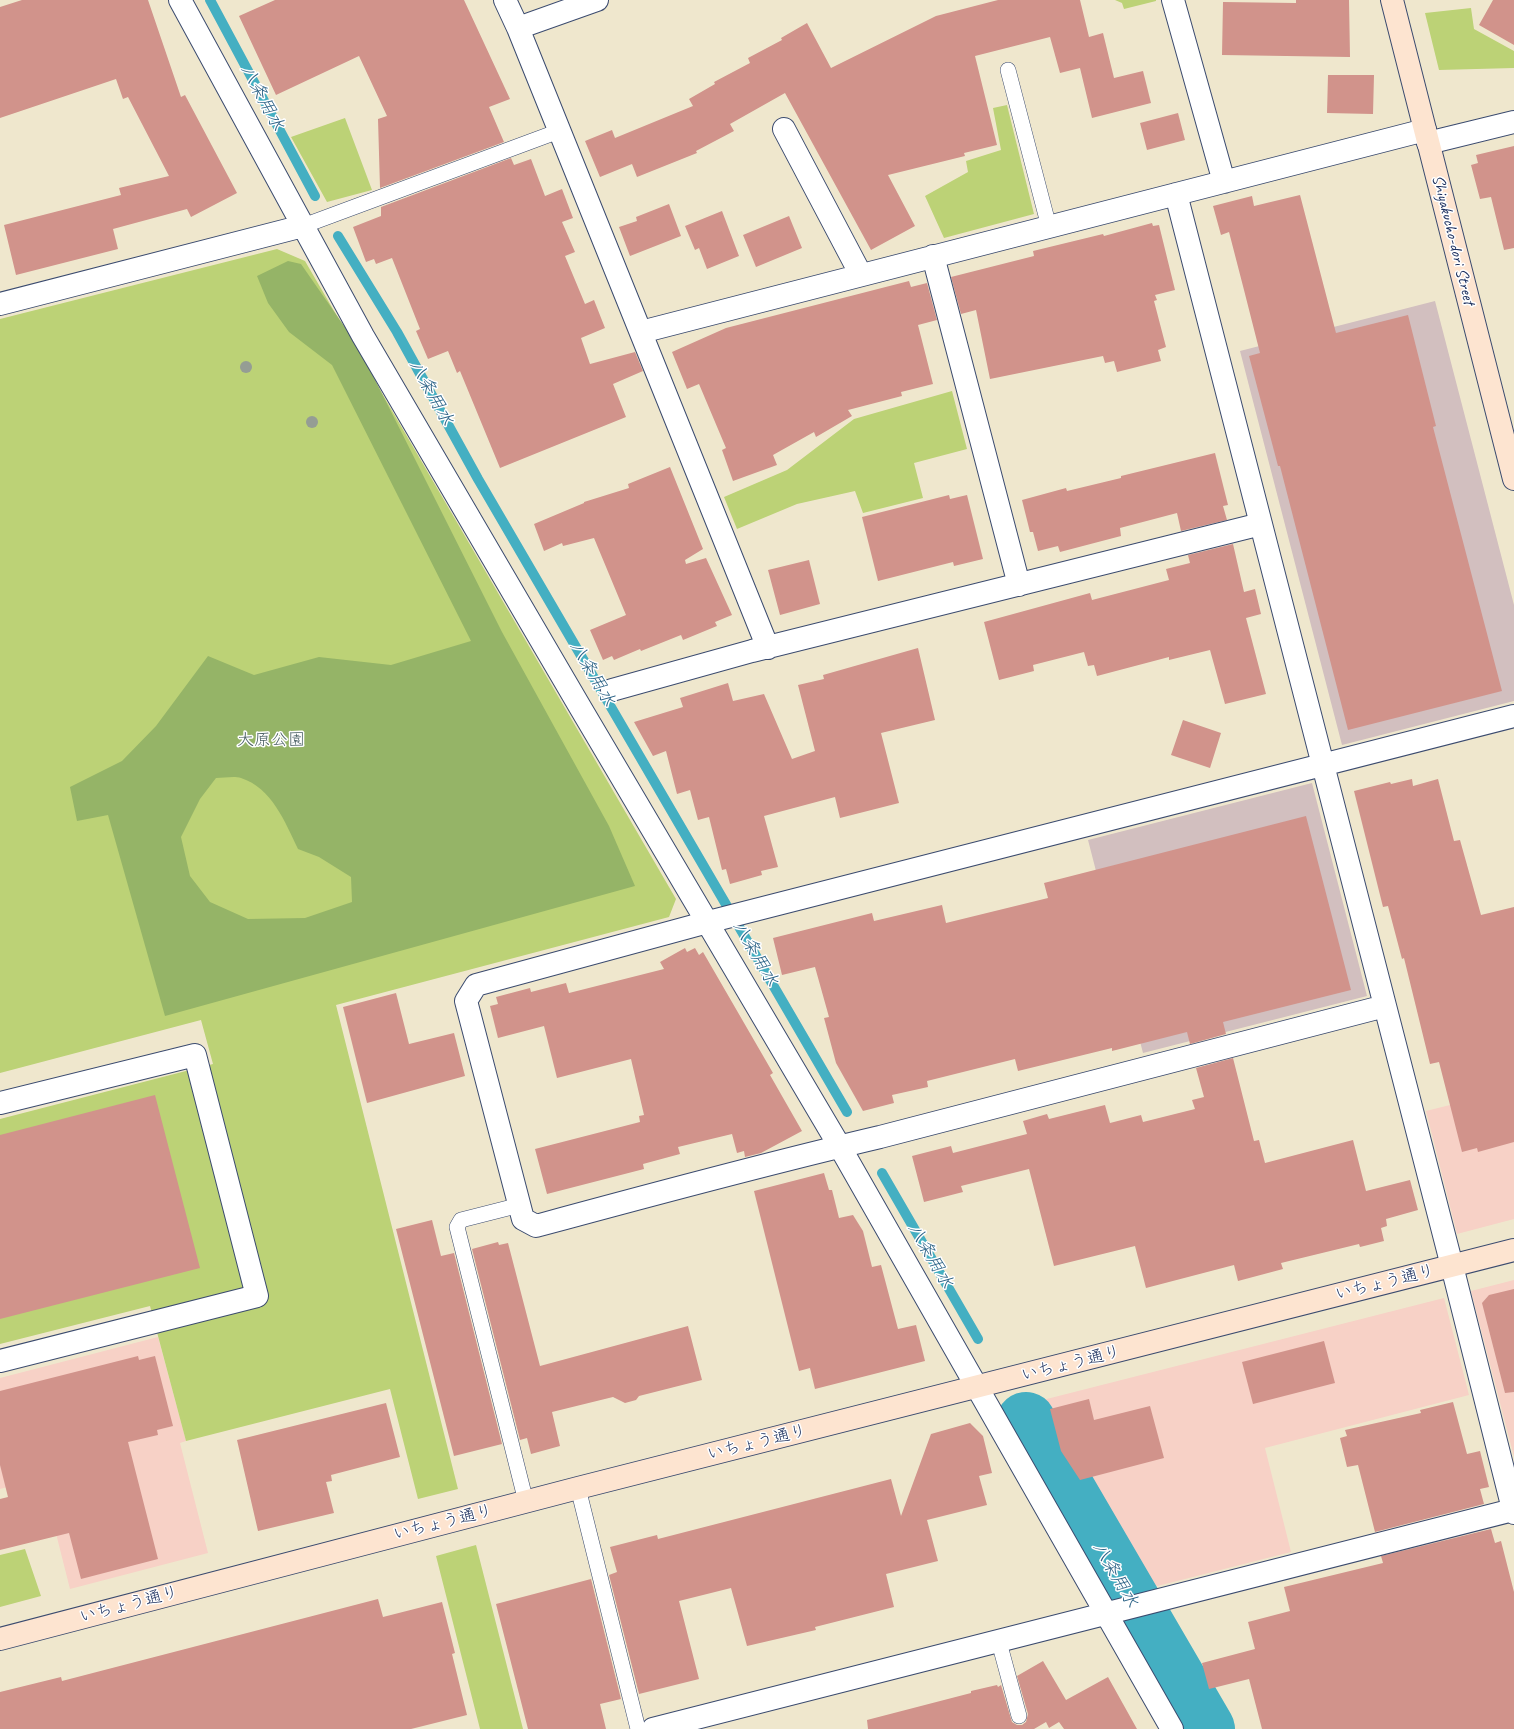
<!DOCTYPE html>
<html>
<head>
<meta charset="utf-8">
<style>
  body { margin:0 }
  canvas { display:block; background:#efe7cd }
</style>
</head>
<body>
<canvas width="1514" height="1729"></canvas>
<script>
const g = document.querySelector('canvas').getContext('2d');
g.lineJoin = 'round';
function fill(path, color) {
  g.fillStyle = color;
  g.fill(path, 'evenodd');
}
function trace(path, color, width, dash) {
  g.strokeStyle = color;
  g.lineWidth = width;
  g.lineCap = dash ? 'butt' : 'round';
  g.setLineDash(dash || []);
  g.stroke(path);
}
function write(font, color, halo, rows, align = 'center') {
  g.font = font + ' Caveat,"Klee One",sans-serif';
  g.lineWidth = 3;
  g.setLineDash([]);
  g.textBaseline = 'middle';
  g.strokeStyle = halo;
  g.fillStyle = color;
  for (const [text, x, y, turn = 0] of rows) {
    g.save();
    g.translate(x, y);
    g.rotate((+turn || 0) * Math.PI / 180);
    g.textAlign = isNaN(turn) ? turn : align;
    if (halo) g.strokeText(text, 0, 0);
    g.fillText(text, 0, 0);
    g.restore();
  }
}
fill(new Path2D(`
  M1514,1089V1219L1457,1234L1426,1111Z
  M1514,1280V1457L1471,1291Z
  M1444,1298L1469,1395L1265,1448L1291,1552L1134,1592L1027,1404Z
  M158,1337L186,1441L180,1443L208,1553L70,1589L42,1478L0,1489V1378Z`), '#f7d1c6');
fill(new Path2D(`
  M1435,301L1514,605V701L1342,745L1240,351Z
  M1312,783L1367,996L1143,1053L1088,840Z`), '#d2bfbf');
fill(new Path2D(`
  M1115,0H1156V1L1124,9L1122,3Z
  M1471,8L1474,29L1514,51V68L1439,70L1425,13Z
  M1007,105L1034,214L944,238L925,196L968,172L966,161L1001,150L993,108Z
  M345,118L372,190L327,202L291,137Z
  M277,249L305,261L676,899L669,917L336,1005L458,1489L418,1499L390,1389L186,1441L150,1306L0,1344V1119L213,1064L201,1020L0,1073V319Z
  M952,391L967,449L914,463L923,498L863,513L855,491L797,504L737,529L724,497L787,470L854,419Z
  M476,1545L523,1729H480L436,1556Z
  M25,1549L41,1596L0,1607V1555Z`), '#bcd276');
fill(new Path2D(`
  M288,261L301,264L358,346L502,632L609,826L635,886L165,1016L108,815L77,821L70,787L122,761L156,726L208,656L254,675L319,657L391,665L471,641L332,365L289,332L268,303L257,276ZM216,778C224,778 234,776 241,778C272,788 285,822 298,849L319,857L351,877L352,902L305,918L248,919L210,902L190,876L181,837L200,799Z`), '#95b467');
trace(new Path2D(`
  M210,0L315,196
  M338,236L397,332L478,479L847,1112
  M882,1173L978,1339`), '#44afc2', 10);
trace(new Path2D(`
  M1026,1422L1205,1729`), '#44afc2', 60);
fill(new Path2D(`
  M22,0H148L181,97L185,95L237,193L191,217L187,209L113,229L118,249L16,275L4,225L121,195L119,188L169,176L128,97L123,99L116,79L0,118V7Z
  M275,0H464L510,99L489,107L504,142L380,188L378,119L387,116L359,56L276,95L239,16Z
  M998,0H1080L1089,37L1103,33L1114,78L1143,71L1151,103L1092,118L1080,68L1060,73L1050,37L975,56L997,145L964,153L965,156L888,175L915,226L871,250L785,93L730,124L734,131L696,151L697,153L637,177L632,164L600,177L585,141L612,130L615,138L693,106L689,99L715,84L714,82L750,63L748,58L782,40L781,38L807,23L831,68L936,16Z
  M1296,0H1349L1350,57L1222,55L1223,2L1296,3Z
  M1493,0H1514V45L1479,25Z
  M1328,75H1374L1373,114L1327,113Z
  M1178,113L1185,140L1147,150L1140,123Z
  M1514,146V248L1504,250L1491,197L1480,199L1471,165L1478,163L1476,155Z
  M511,158L514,165L531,159L545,196L562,189L573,218L562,222L575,252L565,256L585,304L594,300L605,328L581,338L590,364L635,352L643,371L613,384L626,417L500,468L460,371L457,373L448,351L428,359L416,331L420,329L392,258L376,264L374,259L366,262L353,227L381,216V207Z
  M1300,195L1336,333L1408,315L1436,426L1433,427L1502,691L1348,730L1280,466H1278L1249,356L1260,353L1244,290L1229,232L1221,235L1213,206L1252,196L1254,206Z
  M669,204L681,236L630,256L619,227L637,221L636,217Z
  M722,211L739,256L707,269L699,248L695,250L685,226Z
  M789,216L802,248L756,267L743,235Z
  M1152,223L1153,226L1159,225L1175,290L1155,295L1157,300L1154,301L1166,347L1158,350L1161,361L1117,372L1114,361L1105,363L1103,356L990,379L976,310L961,314L951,277L1034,256L1033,251L1103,234L1104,236Z
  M909,281L911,287L927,283L937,320L918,325L933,384L901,392L902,396L848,410L852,416L816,437L814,432L773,455L777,465L733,481L722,450L726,448L699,384L687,389L672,352L726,328Z
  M1215,453L1228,505L1223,506L1227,520L1181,531L1177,513L1120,528L1121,536L1060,552L1058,546L1038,551L1033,532H1030L1022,500L1066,488L1067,491L1121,478V476Z
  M670,467L703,549L685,560L686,564L706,558L732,615L715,622L717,626L683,640L681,635L641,651L640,649L614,660L612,656L603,660L590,630L626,615L594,538L563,546L562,543L544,551L534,524L584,503V502L629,488L628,484Z
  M949,495L950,499L967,495L983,559L954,566L953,562L878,581L862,517Z
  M1233,544L1244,592L1255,589L1261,614L1246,618L1266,694L1225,704L1210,650L1169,660V657L1097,676L1094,665L1088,666L1084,652L1033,665L1034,671L999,680L984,622L1090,593L1092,600L1169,580L1166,569L1190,563L1188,555Z
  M809,560L820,604L780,615L768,570Z
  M918,648L935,720L881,733L899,803L840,818L835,797L764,816L778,867L761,871L762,875L730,884L726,869L722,870L709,817L698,820L690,790L677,794L666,751L653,756L634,722L683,707L680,698L728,683L733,701L764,694L792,759L815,751L798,685L824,679L823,675Z
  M1183,720L1221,733L1210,768L1171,755Z
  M1412,779L1413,786L1438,779L1454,841L1460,840L1481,915L1514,907V1142L1478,1152L1477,1148L1462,1152L1439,1062L1430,1064L1404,958L1402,959L1388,906L1383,907L1354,791L1390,782L1391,784Z
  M1306,816L1351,990L1223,1022L1226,1034L1190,1044L1187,1032L1112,1051V1048L1018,1071L1015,1059L927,1081L928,1087L892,1095L894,1103L863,1111L836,1063L824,1018L829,1017L815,967L782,975L773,938L872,913L874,921L942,905L946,923L1048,898L1044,883Z
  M685,948L687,952L695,948L699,955L703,952L773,1073L770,1075L802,1131L761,1153L745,1157L744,1151L737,1153L732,1134L678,1147L680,1154L643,1164L644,1169L547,1194L535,1149L640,1122L639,1116L644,1115L631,1059L557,1078L544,1026L498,1038L490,1006L498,1004L496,997L530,988L531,992L566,983L569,993L664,969L660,962Z
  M396,993L409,1044L454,1033L465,1076L367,1103L343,1007Z
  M1233,1058L1254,1141L1259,1140L1265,1163L1353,1140L1366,1191L1410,1180L1418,1210L1386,1219L1387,1226L1381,1228L1384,1241L1360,1247L1359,1244L1281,1263L1283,1269L1238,1281L1234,1265L1146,1288L1135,1246L1054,1266L1029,1169L961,1186L963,1192L924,1202L912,1156L951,1146L953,1153L1027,1134L1023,1121L1047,1114L1049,1119L1105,1105L1110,1123L1141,1115L1143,1122L1195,1109L1192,1100L1204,1097L1196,1068Z
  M155,1095L200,1268L0,1319V1135Z
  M824,1173L829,1190H832L839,1218L853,1215L863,1231L872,1267L881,1265L898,1329L916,1325L925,1361L815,1389L810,1368L799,1371L754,1191Z
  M432,1220L441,1256L454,1253L502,1444L454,1456L396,1229Z
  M498,1242L499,1245L508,1243L540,1366L688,1326L702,1380L639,1396L636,1400L625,1403L613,1397L552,1412L560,1446L531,1454L527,1438L520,1440L472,1249Z
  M1514,1289V1392L1505,1393L1482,1303L1489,1295Z
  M1324,1341L1335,1383L1253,1404L1242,1362Z
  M138,1356L139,1360L155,1356L173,1426L157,1430L158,1435L128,1442L158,1559L81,1579L69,1533L0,1550V1499L8,1497L0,1465V1391Z
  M1089,1399L1094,1420L1150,1406L1164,1458L1080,1480L1061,1451L1050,1409Z
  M1453,1402L1467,1454L1480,1451L1489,1487L1480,1489L1484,1504L1375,1532L1358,1465L1347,1467L1340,1438L1347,1436L1345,1430L1421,1413L1420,1410Z
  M386,1403L400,1457L331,1475L332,1481L326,1482L334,1513L258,1531L237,1440Z
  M970,1423L983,1436L992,1473L979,1476L987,1505L927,1520L938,1561L886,1574L894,1607L815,1627L816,1630L747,1646L731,1588L679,1601L699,1679L639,1694L609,1575L617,1572L610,1547L657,1535L658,1539L891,1479L901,1516L931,1434Z
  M1491,1529L1495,1543L1501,1541L1514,1592V1729H1262L1249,1679L1209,1689L1202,1663L1255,1649L1248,1622L1290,1611L1284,1587L1383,1563L1381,1556Z
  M591,1579L621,1699L600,1704L606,1729H528L496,1604Z
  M378,1599L383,1617L442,1602L455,1653L452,1654L467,1715L411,1729H0V1692L61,1677L62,1681Z
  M1043,1661L1066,1700L1108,1677L1137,1729H1064L1059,1722L1049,1728L1046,1722L1034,1729H868L867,1720L971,1693V1691L997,1685L998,1687L1001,1685L1012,1722L1017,1725H1022L1026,1722L1028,1714L1017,1676Z`), '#d1938b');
const lane = new Path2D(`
  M1008,70L1049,227
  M303,226L559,131
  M520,1205L461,1220L457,1227L526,1502
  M578,1488L638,1729
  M999,1642L1019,1716`);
const street = new Path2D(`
  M180,0L363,336L580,707L840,1147L1172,1729
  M505,0L518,28L768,648
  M1173,0L1224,182
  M518,28L597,0
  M784,129L861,275
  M1428,143L1514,122
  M1176,194L1452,1266L1514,1513
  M933,256L1019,585
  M0,304L303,226
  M641,332L1425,130
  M612,690L752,651L1261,524
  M1385,1006L880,1137C765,1164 650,1195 536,1226L523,1219L466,1001L476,985L708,922L1514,716
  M0,1103L195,1055L257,1296L0,1361
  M653,1729L1513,1510`);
const secondary = new Path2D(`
  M1392,0L1514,479
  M0,1639L578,1488L1514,1250`);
trace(lane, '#3b4b6f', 16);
trace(street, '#3b4b6f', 24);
trace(secondary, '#3b4b6f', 24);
trace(lane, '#fff', 15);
trace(street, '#fff', 22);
trace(secondary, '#fde4d0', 22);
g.fillStyle = '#959d94';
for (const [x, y] of [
  [246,367],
  [312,422]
]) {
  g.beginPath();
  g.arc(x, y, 6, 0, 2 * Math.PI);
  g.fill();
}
write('17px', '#1b2f5e', '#fff', [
  ["Shiyakucho-dori Street",1453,240,76],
  ["いちょう通り",1385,1283,-14],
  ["いちょう通り",1071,1364,-14],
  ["いちょう通り",757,1443,-14],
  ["いちょう通り",443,1523,-14],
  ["いちょう通り",129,1605,-15]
]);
write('17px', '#4b6065', '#fff', [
  ["大原公園",271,741]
]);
write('italic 18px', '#2b6286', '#fff', [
  ["八条用水",262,98,62],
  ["八条用水",431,393,61],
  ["八条用水",592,674,60],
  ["八条用水",755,954,60],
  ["八条用水",930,1256,60],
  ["八条用水",1115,1575,60]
]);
</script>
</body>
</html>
